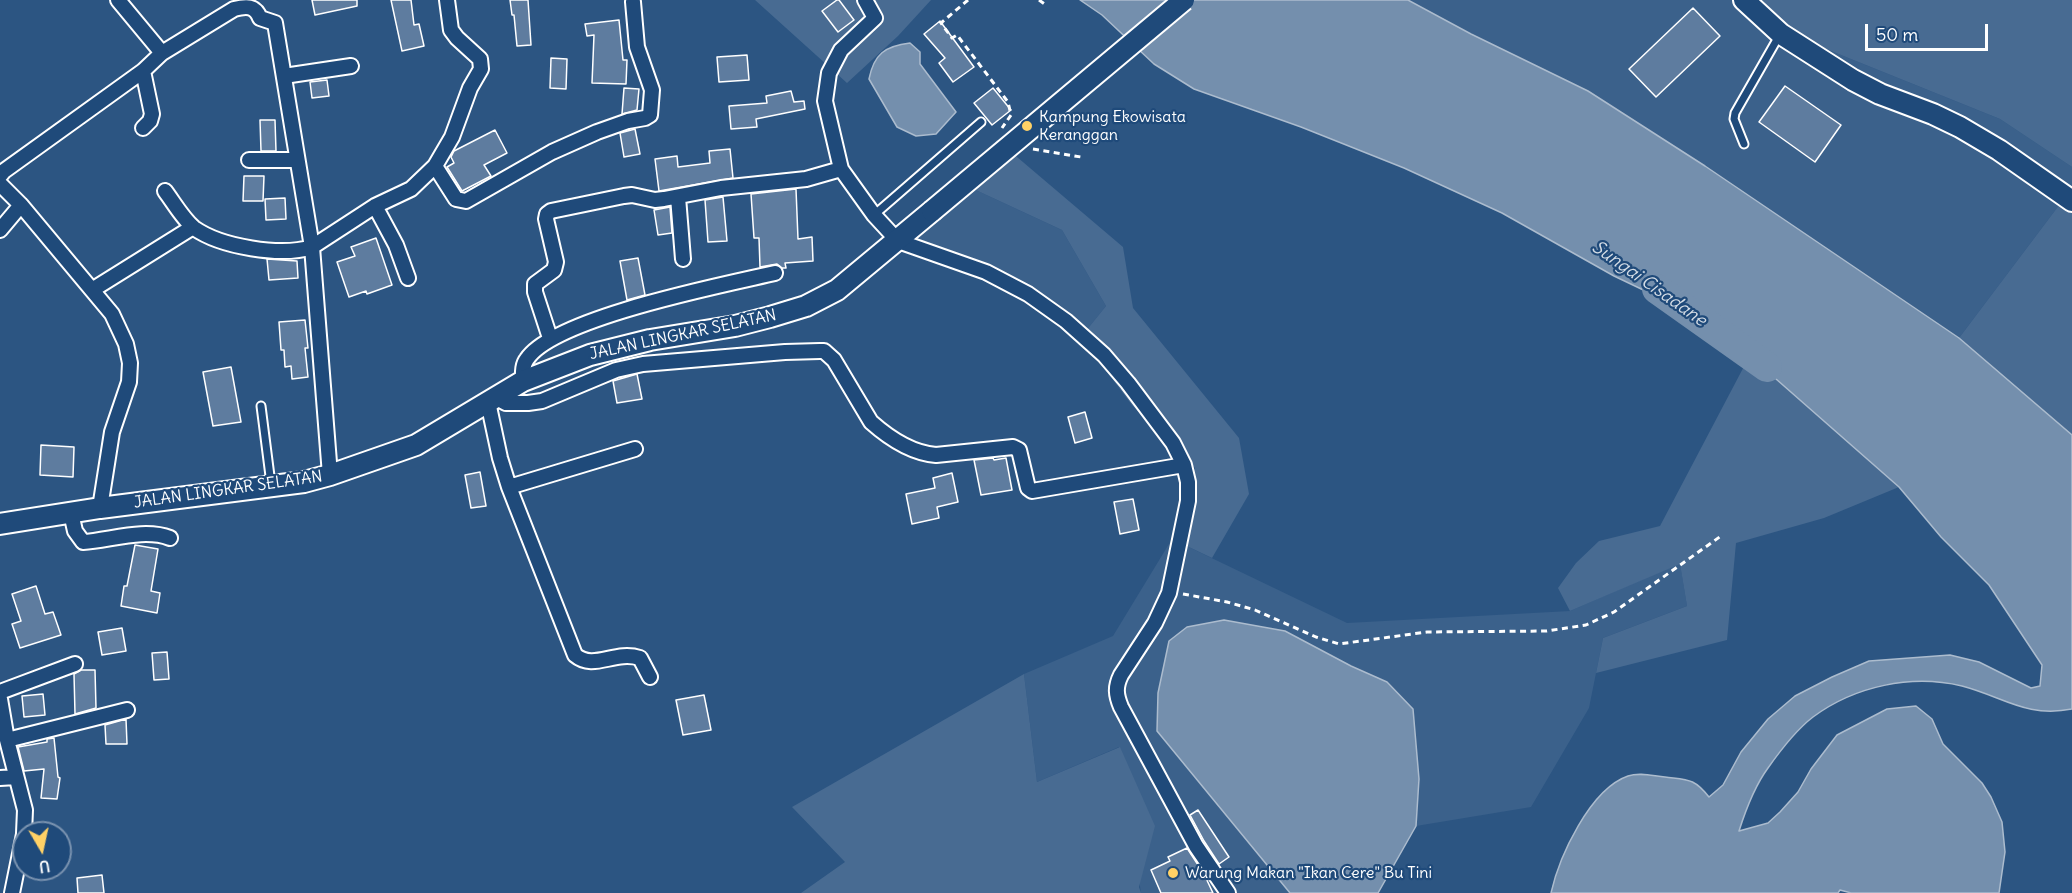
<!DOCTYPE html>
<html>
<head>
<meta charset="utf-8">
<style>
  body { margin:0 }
  #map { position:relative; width:2072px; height:893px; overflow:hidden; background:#2c5582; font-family:Delius,sans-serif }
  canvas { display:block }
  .north { position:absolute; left:12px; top:821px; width:60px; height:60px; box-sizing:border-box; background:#1f4a7a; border:2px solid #7992af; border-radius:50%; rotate:171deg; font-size:16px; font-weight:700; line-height:24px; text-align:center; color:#fff }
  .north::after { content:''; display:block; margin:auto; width:21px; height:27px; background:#ffd166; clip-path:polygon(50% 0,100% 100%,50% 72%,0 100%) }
  .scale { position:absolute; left:1865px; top:24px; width:123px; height:27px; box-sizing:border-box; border:3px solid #fff; border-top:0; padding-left:8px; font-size:18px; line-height:21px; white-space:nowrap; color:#fff; -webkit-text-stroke:4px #1f4a7a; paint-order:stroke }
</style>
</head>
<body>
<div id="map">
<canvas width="2072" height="893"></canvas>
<div class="north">U</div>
<div class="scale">50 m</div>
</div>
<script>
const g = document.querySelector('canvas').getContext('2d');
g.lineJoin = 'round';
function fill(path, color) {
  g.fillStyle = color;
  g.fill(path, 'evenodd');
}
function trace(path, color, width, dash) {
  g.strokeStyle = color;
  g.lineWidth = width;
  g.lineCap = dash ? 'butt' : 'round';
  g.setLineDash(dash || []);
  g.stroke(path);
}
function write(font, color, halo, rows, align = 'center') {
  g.font = font + ' Delius,sans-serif';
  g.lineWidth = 4.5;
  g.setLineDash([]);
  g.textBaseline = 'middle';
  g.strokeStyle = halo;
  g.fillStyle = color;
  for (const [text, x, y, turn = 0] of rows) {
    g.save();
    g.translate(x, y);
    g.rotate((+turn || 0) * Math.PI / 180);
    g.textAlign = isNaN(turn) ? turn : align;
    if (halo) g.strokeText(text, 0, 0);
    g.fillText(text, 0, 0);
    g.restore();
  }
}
fill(new Path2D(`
  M1408,0H1733L1754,20L2000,119L2072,167V188L1959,338L1705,166L1588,91L1471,34Z
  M967,186L1062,230L1106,306L1081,337L1050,303L898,240Z
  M1172,539L1347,623L1570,611L1680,563L1687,606L1603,638L1589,708L1531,807L1416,826L1419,779L1387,682L1351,666L1224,620L1187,628L1169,641L1157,731L1290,893H1141L1119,747L1037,782L1024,674L1113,636Z`), '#3b618b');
fill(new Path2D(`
  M755,0H931L898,36L847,83Z
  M1733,0H2072V167L2000,119L1754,20Z
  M997,140L1123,247L1133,308L1239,438L1249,494L1212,558L1172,539L1195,468L1132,405L1081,337L1106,306L1062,230L967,186Z
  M2072,188V439L1959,338Z
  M1750,355L1899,487L1824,518L1736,543L1727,640L1596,673L1603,638L1687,606L1680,564L1570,611L1558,588L1576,563L1599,541L1660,526Z
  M1024,674L1037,782L1120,747L1155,826L1139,887L1141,893H801L845,862L792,807Z`), '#486b92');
const water = new Path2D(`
  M1080,0H1408L1471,34L1588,91L1705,166L1959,338L2072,435V709C2026,718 2004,697 1962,686C1911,674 1855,686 1813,717C1796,730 1780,751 1768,768C1754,787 1746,809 1739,831L1768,823L1780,812L1798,792L1811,769L1837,735L1887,709L1916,706L1932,719L1943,744L1982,783L1991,797L2002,822L2005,852L1999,893H1851L1840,890L1838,893H1551C1559,857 1590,789 1628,776C1640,772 1653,776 1665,777C1688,780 1694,778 1709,797L1723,785L1741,752L1768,719L1795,696L1832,677L1869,661L1950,655L1979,662L2031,688L2040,686L2042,665L1989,585L1941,537L1899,487L1751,357L1702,318L1614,276L1502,213L1404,168L1301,127L1194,89L1154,64L1102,15Z
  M910,43L920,52V64L956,112L936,134L916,136L897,127L869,79C874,54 885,46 910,43Z
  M1224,620L1285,631L1351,666L1387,682L1413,709L1419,779L1416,826L1378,893H1290L1157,731L1158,693L1169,641L1187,627Z`);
fill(water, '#748fad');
trace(water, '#acbcce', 1.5);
trace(new Path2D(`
  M1657,289L1767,367`), '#748fad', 30);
const building = new Path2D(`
  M312,0H357V6L315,15Z
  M391,0H411L414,25L419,24L424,46L402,51Z
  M510,0H528L531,45L517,46L514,15H512Z
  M837,0H839L854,20L838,32L822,11Z
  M1693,8L1720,36L1656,97L1629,69Z
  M619,20L623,60H627L626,84L592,83L594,35L587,36L585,24Z
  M940,21L974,67L953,82L939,63L945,58L924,34Z
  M747,55L749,80L719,82L717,57Z
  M551,58L567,59L566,89L550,88Z
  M327,80L329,96L312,98L310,82Z
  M1785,86L1841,125L1815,162L1759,122Z
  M624,88L639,89L637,110L622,114Z
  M993,88L1011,110L992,125L974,103Z
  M791,91L794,102L804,101L805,109L756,119L757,127L731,129L729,106L767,103L766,96Z
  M260,120H275L276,151H261Z
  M635,129L640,154L624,157L620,133Z
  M495,130L507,153L484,165L491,176L462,191L447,167L454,163L451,157L454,151Z
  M730,149L733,178L659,191L655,159L677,156L678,167L710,163L709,151Z
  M244,176H264L263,201H243Z
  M796,189L798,239L812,237L813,261L785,263L786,268H782L777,264L760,267L759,238H754L751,194Z
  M723,197L727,241L708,242L705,200Z
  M285,198L286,219L266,220L265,199Z
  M670,207L672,233L658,235L654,210Z
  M376,238L392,285L367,294L366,291L349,297L337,262L355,256L351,247Z
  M638,258L645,295L627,300L620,261Z
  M267,259L297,261L298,278L269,280Z
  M305,320L308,348H305L308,377L292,379L291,366L285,367L284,350H281L279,322Z
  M231,367L241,422L213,426L203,372Z
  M637,374L642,399L617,403L613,381Z
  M1085,412L1092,438L1075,443L1068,417Z
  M41,445L74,447L73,477L40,475Z
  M993,458L994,460L1006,458L1012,490L981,495L974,460Z
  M480,472L486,506L471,508L465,475Z
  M952,473L958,502L937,507L939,518L912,524L906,494L935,488L933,478Z
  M1133,499L1139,530L1120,534L1114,502Z
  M135,545L158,549L151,591L160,593L157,613L121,606L124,586H127Z
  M36,586L45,614L53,612L61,635L20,648L12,624L21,621L12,594Z
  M122,628L126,651L102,655L98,632Z
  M167,652L169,679L154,680L152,653Z
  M81,670H95L96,708L75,714L74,674Z
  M43,694L45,715L24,717L22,696Z
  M704,695L711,730L683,735L676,700Z
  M126,719L127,744H106L105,725Z
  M54,738L58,777L60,778L57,799L41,798L44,769L24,771L18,747L47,742V739Z
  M1198,810L1229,857L1219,864L1204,841L1190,815Z
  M1187,848L1204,874L1213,893H1161L1151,870L1170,861L1168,857Z
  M102,875L104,893H78L77,878Z`);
fill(building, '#5e7c9f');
trace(building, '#fff', 1.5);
const lane = new Path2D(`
  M1744,144L1734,119L1735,113L1779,36
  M874,215L981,122
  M261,406L271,484`);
const street = new Path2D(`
  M118,0L162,53
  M865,0L875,18L841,50L829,73L825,101L841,169L874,215L898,241L986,272L1028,294L1066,321L1104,355L1128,383L1173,443L1184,465L1188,482V501L1169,593L1155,623L1121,675C1115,687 1116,695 1121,707L1196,846L1228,893
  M143,71L152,114L150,121L143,128
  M284,76L351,66
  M249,160H296
  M435,166L452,137L470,88L481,69L480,59L457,38L451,30L447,0
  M0,176L4,171L143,71L162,53L234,9C246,6 255,5 260,18L275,23L312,247L330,475
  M0,184L21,205L112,314L126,344L130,363L129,382L112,432L100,508
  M165,191C174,203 183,219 194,228C221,247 281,257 312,247L375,206L411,189L435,166L456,199L466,201L552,152L597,132L628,121L645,118L650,115L652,90L637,47L633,2
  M678,197L683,259
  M375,206L396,245L408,278
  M0,230L21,205
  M92,290L193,227
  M550,338L535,292V284L554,270L556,262L546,219L547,214L551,211L624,196L632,195L655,200L664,199L721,188L806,179L841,169
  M523,381C523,374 522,365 527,359C554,318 723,285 775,273
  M495,397L506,403H528L542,401L616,370L643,364L785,352L820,351H824L834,360L871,422C889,438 911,453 936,455L1013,447L1019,450L1028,488L1032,491L1184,465
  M488,402L500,458L509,487L575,655C594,671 614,650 640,658L650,677
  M509,487L635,449
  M71,513L75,531L83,542C111,540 144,528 170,538
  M0,692L75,664
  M0,699L7,740L25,810L24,833
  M7,740L127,710
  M0,778L16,777
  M12,893L24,834`);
const secondary = new Path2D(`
  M1744,0L1781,34L1853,80L1880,94L1933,114L1960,127L1999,150L2072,201
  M0,524L100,508L304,482L330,475L416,445L523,381L590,355L650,340L735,326L770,317L806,306L837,290L932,211`);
trace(lane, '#fff', 11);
trace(street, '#fff', 18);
trace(secondary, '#fff', 24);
trace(new Path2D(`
  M968,0L941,23L952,38L957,35L1008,102L1011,115L1002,128
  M1039,0L1046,5
  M1033,149L1081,157
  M1183,594L1227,602L1255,610L1316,637L1339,644L1427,632L1547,631L1586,625L1614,612L1721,536`), '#fff', 3, [6, 4.5]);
trace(lane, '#1f4a7a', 7);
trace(street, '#1f4a7a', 14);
trace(secondary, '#1f4a7a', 20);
const secondaryBridge = new Path2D(`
  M932,211L1184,0`);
trace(secondaryBridge, '#fff', 24, []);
trace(secondaryBridge, '#1f4a7a', 20);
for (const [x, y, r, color] of [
  [1027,126,6,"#ffd166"],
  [1173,873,6,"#ffd166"]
]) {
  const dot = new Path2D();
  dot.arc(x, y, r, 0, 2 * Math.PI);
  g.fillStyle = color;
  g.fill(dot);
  trace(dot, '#1f4a7a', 2);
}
write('16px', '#fff', '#1f4a7a', [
  ["Kampung Ekowisata",1039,117],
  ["Keranggan",1039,135],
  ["Warung Makan \"Ikan Cere\" Bu Tini",1185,873]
], 'left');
write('16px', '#fff', '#1f4a7a', [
  ["JALAN LINGKAR SELATAN",683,335,-12],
  ["JALAN LINGKAR SELATAN",228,490,-8]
]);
write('italic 18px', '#d5dde6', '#1f4a7a', [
  ["Sungai Cisadane",1649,284,35]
]);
</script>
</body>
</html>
